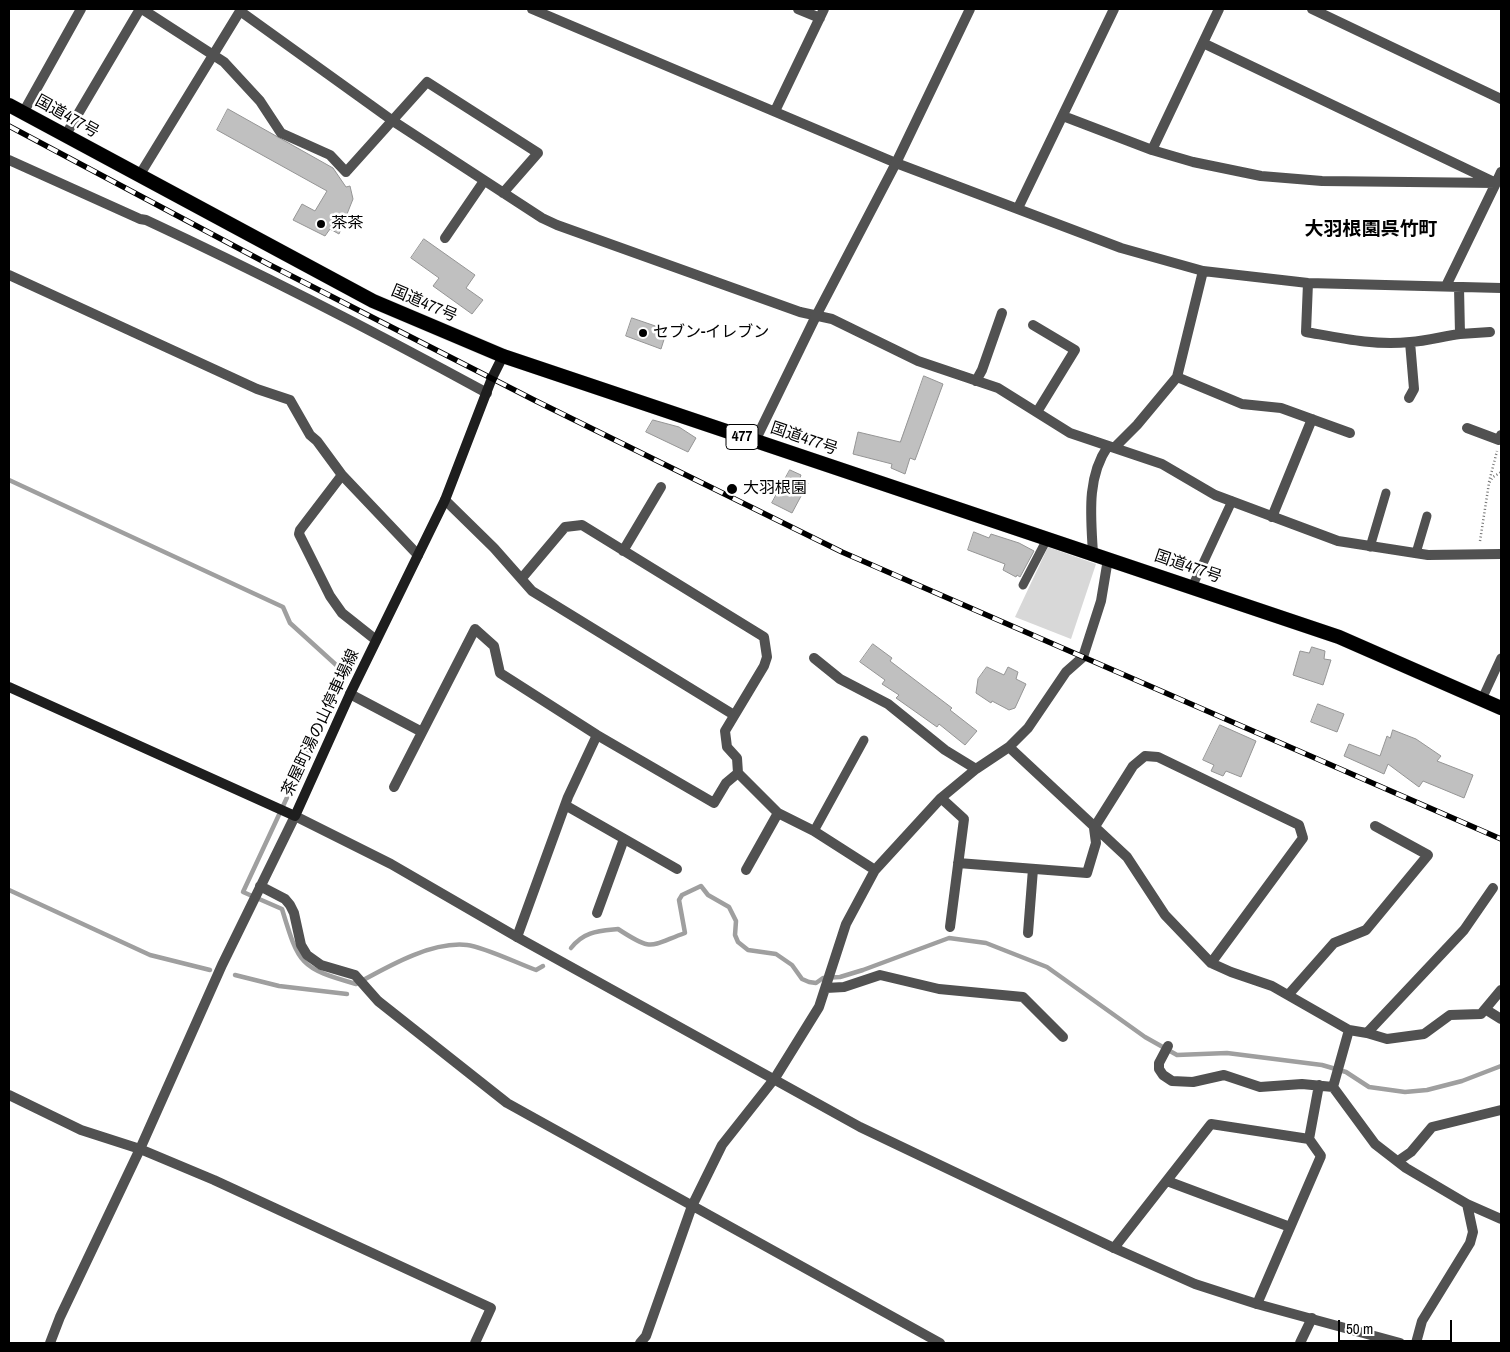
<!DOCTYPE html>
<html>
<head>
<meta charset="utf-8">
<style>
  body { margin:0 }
  #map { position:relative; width:1510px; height:1352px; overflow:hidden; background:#fff; font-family:"Archivo Narrow",sans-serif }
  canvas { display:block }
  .frame { position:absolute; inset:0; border:10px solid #000; pointer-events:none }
  .scale { position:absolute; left:1338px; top:1320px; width:114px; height:22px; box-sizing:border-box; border:2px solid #000; border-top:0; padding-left:6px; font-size:15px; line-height:18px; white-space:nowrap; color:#000; -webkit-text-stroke:4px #fff; paint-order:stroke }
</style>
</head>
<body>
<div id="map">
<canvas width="1510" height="1352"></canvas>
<div class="frame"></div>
<div class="scale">50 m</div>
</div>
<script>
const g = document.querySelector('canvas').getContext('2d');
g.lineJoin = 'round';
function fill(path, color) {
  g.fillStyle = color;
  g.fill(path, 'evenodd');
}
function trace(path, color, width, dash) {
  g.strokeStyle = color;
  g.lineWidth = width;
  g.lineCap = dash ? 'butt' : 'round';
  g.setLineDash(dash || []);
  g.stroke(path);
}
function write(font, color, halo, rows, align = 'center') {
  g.font = font + ' "Archivo Narrow","Noto Sans JP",sans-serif';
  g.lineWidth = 5;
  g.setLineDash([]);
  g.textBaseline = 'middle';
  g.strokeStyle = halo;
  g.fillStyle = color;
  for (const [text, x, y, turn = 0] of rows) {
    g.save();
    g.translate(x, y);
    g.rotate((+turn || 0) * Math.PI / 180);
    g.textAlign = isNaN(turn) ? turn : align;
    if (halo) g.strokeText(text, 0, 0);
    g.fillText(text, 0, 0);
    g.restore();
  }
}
fill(new Path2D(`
  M1048,547L1096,564L1071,639L1015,617Z`), '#d8d8d8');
trace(new Path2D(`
  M9,480L283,607L290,623L345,673L243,892L282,909C299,965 300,968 356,984C387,967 431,941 467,945C484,947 519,964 536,970L543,966
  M9,890L150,955L210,970
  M571,948C584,931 599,931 618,929C653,952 649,946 685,933L679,900L682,895L701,886L708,895L729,907L736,921L735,935L738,942L748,950L776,954L792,965L802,979L809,982L816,983L823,978L840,977L863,970L949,938L986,943L1047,967L1145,1037L1177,1055L1227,1053L1322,1065L1346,1072L1369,1087L1405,1092L1427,1090L1462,1081L1501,1066
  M235,975L279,986L347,994`), '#9f9f9f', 4.5);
const building = new Path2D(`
  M228,109L333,168L346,187L350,186L353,199L339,234L330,229L325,236L293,220L302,204L315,211L327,191L217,130Z
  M424,239L475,275L466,288L483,300L472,314L433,286L439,278L411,258Z
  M632,318L667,330L661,349L626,336Z
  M924,376L943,384L915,460L910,458L905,474L891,468L892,464L853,454L858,432L900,442Z
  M653,420L679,427L696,438L688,452L646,432Z
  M790,470L801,475L800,478L808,483L792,513L772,503Z
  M974,532L989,538L991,534L1019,543L1034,551L1020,577L1017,575L1016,577L1003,570L1005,564L968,550Z
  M873,644L892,658L890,661L952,708L950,710L977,731L965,745L939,724L937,727L896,698L899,695L882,684L885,680L860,662Z
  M1312,647L1325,651L1324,659L1331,660L1323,685L1293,675L1300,651L1309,653Z
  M987,667L1004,675L1008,667L1018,672L1016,679L1026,684L1015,708L1009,710L992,701L991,703L976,693L978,679Z
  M1318,704L1344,714L1337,732L1311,722Z
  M1220,725L1256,741L1241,777L1226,771L1223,776L1211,771L1214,765L1203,760Z
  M1393,730L1416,739L1441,756L1437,761L1473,775L1464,798L1423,781L1419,787L1388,764L1384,774L1344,756L1349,744L1380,756L1387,736L1390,738Z`);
fill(building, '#c0c0c0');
trace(building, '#959595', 1);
const trunk = new Path2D(`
  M9,105L373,301L503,356L1339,637L1501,708`);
trace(trunk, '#dbdbdb', 15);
trace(new Path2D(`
  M1489,482L1497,451
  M1480,541L1489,483L1493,477L1501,472`), '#737373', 2.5, [1, 2.5]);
trace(new Path2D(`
  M1370,547L1386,493
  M1416,553L1427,516
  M1023,585L1047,539
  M1192,587L1232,501
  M1482,699L1501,658
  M814,831L864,740`), '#515151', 9);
trace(new Path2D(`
  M142,9L224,62L260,101L281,133L330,155L346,172L427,82L538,153L503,193
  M532,9L896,163L1121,248L1203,271L1308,283L1501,288
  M798,9L820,18
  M1219,9L1152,150L1193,162L1261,176L1322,181L1496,183L1446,286
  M1312,9L1501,99
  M1203,43L1496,183L1501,172
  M775,111L824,9
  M23,113L81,9
  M1063,116L1152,150
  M65,136L140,9
  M9,160L140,219L146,220C262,274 375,332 487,393
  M139,176L240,11L393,121L542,218L557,225L800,312L832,319L918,361L998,388L1070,433L1162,464L1215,495L1338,541L1428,555L1501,554
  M1018,208L1114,9
  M445,238L484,181
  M9,275L257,389L290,400L310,435L317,441L342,475L418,555
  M1308,283L1306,332C1340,338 1375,346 1410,342C1427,341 1444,336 1460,334L1459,287
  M1033,325L1075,350L1037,412
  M1460,334L1490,332
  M1177,377L1242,404L1281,408L1350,433
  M976,381L982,370L1002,313
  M1409,398L1414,389L1410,342
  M1467,428L1499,440L1501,435
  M1114,448L1137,425L1177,377L1203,271
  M342,475L300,530L299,534L330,596L342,613L376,640
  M445,500L494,548L532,591L734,715
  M1272,517L1312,419
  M623,551L661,487
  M1093,554C1091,517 1086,478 1108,446
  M814,658L840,679L888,704L945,750L976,769
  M350,694L422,732
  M1009,747L1127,857L1165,915L1211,963L1231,972L1272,986L1349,1030L1333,1087L1375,1144L1406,1168L1467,1204L1501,1219
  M738,773L778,813L814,831L875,870
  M394,787L475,629L494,646L500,673L597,735L714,803L726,783L738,773L737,758L727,747L725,731L764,666L767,657L764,637L582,525L565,527L522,578
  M941,798L964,819L950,927
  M565,805L677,869
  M958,863L1087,873L1096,843L1094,828L1133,766L1145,756L1158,757L1299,825L1303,838L1211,963
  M746,870L778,813
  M260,886L285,899L290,905L294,913L301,945L307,955L321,965L355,975L378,1001L507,1103L940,1343
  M597,913L624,839
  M1028,933L1033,869
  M517,937L568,797L597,735
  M826,988L844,987L880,975L939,989L1023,997L1063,1037
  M1289,994L1334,943L1366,930L1428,855L1375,826
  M1485,1009L1501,1019
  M1349,1030L1367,1033L1464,930L1493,888
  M1367,1033L1387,1039L1424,1034L1450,1015L1481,1014L1501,990
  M1168,1046L1159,1063V1069L1163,1075L1172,1081L1193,1082L1224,1075L1260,1087L1302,1084L1333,1087
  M9,1095L81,1130L140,1149L214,1180L491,1308L475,1343
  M1309,1139L1319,1085
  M1398,1161L1411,1152L1432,1127L1501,1110
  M1167,1181L1290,1227
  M1114,1248L1211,1124L1309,1139L1321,1156L1257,1304
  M50,1343L60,1317L140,1149L222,965L295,816
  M640,1343L646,1336L692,1206L722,1145L775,1078L819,1007L846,924L875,870L941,798L976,769L1009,747L1028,728L1066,672L1083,657L1101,601L1108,559
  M1300,1343L1312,1318
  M1416,1343L1422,1321L1470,1243L1473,1232L1467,1204`), '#515151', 10);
trace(new Path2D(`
  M755,441L816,316L896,163L970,9
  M295,816L391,864L517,937L860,1127L1114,1248L1195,1284L1257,1304L1400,1343`), '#515151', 10);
trace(new Path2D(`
  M9,687L295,816L350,694L445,500L492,378L503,356`), '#1e1e1e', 10);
trace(trunk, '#000', 14);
const rail = new Path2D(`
  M9,126L268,264L536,401L842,552L1501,839`);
trace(rail, '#000', 5.5);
trace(rail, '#fff', 4, [11]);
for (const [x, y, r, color] of [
  [321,224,5,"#000"],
  [643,333,5,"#000"],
  [732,489,6,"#000"]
]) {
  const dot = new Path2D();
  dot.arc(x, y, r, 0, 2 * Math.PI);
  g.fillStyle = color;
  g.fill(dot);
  trace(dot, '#fff', 2);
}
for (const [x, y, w] of [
  [742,437,32]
]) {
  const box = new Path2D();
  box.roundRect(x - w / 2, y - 12.5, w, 25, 4);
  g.fillStyle = '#fff';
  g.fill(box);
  trace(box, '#000', 1);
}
write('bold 15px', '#000', null, [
  ["477",742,437]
]);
write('16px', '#000', '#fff', [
  ["国道477号",67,117,29],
  ["国道477号",424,304,23],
  ["国道477号",804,439,19],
  ["国道477号",1188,567,19],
  ["茶屋町湯の山停車場線",321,723,-65]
]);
write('16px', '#000', '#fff', [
  ["茶茶",331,224],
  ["セブン-イレブン",653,333],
  ["大羽根園",743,489]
], 'left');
write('bold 19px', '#000', '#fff', [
  ["大羽根園呉竹町",1371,230]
]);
</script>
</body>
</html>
